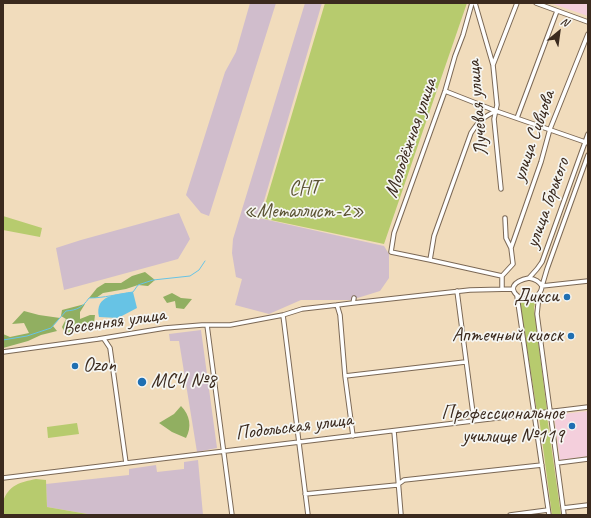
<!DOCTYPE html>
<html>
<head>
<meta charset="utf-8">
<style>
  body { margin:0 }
  #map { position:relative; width:591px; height:518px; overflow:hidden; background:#f1dcbc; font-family:Caveat,sans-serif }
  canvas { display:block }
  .frame { position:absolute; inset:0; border:4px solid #3b2a1e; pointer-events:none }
  .north { position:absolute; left:539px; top:12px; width:40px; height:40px; -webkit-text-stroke:3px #f6f6f2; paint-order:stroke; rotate:29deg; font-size:11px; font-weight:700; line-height:16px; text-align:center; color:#3b2a1e }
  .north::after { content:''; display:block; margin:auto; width:14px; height:18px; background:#3b2a1e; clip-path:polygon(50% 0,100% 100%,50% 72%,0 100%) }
</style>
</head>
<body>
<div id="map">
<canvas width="591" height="518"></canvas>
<div class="frame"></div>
<div class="north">N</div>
</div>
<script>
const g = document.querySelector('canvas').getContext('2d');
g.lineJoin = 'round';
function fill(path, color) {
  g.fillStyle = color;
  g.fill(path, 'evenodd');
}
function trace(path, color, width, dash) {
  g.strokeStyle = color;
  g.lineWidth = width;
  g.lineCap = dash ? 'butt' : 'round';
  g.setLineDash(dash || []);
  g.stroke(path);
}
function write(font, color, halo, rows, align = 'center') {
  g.font = font + ' Caveat,sans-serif';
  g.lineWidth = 3.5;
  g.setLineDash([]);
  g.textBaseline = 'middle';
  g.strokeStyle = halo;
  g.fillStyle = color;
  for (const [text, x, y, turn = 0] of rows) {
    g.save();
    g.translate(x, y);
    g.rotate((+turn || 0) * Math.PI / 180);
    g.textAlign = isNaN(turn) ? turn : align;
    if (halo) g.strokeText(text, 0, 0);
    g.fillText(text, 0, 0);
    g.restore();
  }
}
fill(new Path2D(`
  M550,3H588V16Z
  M588,411V456L560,460L554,415Z`), '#f4cfdc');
fill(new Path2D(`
  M250,3H276L209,216L201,213L186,195L225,72L236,52Z
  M305,3H322L259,218L384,246L389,254V278L380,291L351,300H301L269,314L235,305L242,279L236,277L232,253L233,239Z
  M179,213L190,239L178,259L64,290L56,248L81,240Z
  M201,330L217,448L197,452L179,341H170L169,334Z
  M198,460L203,515H93L47,507L46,484L129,475V469L156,465L157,472L184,469V462Z`), '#d0bdcc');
fill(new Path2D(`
  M325,3H467L384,244L261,218Z
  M3,216L42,228L40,237L3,230Z
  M537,294L534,308L547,410L537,412L519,297Z
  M547,416L561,515H552L539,417Z
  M77,423L79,434L48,438L47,427Z
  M36,479L46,480L47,507L93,515H3C3,511 2,506 3,502C8,485 21,482 36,479Z`), '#b7cb6e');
fill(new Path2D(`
  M145,272L155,280L148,286L138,285L126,289L103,293L96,298H89L97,288L105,283H121L132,276Z
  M172,293L181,298L192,299L184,309L176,308L175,301L167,303L163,297Z
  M85,304L80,312V319L90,315H95L94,323L88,330L65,333L62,327L66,319L61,316L62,310Z
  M24,311L39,315L60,318L53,326L57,331L41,335L28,341L3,348V334L10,337L29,333L24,323L12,324Z
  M181,406C190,415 192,427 186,438L172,432L159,423L174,414Z`), '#91af61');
fill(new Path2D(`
  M133,292L137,308L118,318L99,317C94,295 117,294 133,292Z`), '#67c3e5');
trace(new Path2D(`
  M3,340L27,336L51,328L66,311C77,310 82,308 89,298C104,298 118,294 133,292L138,285L153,280L190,276L199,270L205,261`), '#67c3e5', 1);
const minor = new Path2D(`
  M472,3L463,35L455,56L445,91L394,233L391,252L430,260L502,276
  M475,3L493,65L497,105L494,119L501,189
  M536,3L588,22
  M493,65L517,3
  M445,91L496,111L588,143
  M517,118L557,11
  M588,155L547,269L542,286L588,281
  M511,248L541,162L550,129L588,34
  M430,260L434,236L471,133C478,122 483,117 496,111
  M529,278L537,269L542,262L588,134
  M529,278C535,279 539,281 542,286C541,297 532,299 522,299C506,289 514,281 529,278Z
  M502,288V276L513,264L511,248L506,238L505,218
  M457,291L474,421
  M539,295L537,314L564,515
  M517,296L549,515
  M353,303L470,290L513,289
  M283,315L308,515
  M207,325L232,515
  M104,339L110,348L126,463
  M3,352L98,339L165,328L202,325H230L283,315L302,309L337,305
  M345,376L465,362
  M394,431L401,515
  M353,436L345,376L340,315L337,305L353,303L354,298
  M557,463L588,459
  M3,478L588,407
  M305,494L397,485L404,480L542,465
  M563,508L588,505
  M510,515L548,510`);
trace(minor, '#7b6855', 5.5);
trace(minor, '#fff', 3.5);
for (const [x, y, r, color] of [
  [567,297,4,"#1f6fb2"],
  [571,336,4,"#1f6fb2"],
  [75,366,4,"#1f6fb2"],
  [142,382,5,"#1f6fb2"],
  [572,426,4,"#1f6fb2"]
]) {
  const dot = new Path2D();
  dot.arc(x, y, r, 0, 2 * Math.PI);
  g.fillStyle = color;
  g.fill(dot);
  trace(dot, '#f6f6f2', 1.5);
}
write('20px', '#3b2a1e', '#f6f6f2', [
  ["Лучевая улица",478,108,-95],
  ["улица Сивцова",534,136,-71],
  ["Молодёжная улица",411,138,-71],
  ["улица Горького",548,203,-70],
  ["Весенняя улица",114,322,-8],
  ["Подольская улица",294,427,-7]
]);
write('20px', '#5a5232', '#f6f6f2', [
  ["СНТ",304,189],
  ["«Металлист-2»",304,212]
]);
write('20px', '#3b2a1e', '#f6f6f2', [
  ["Дикси",559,297],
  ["Аптечный киоск",563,336],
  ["Ozon",83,366,"left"],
  ["МСЧ №8",151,382,"left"],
  ["Профессиональное",564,414],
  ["училище №119",564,437]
], 'right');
</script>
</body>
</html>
